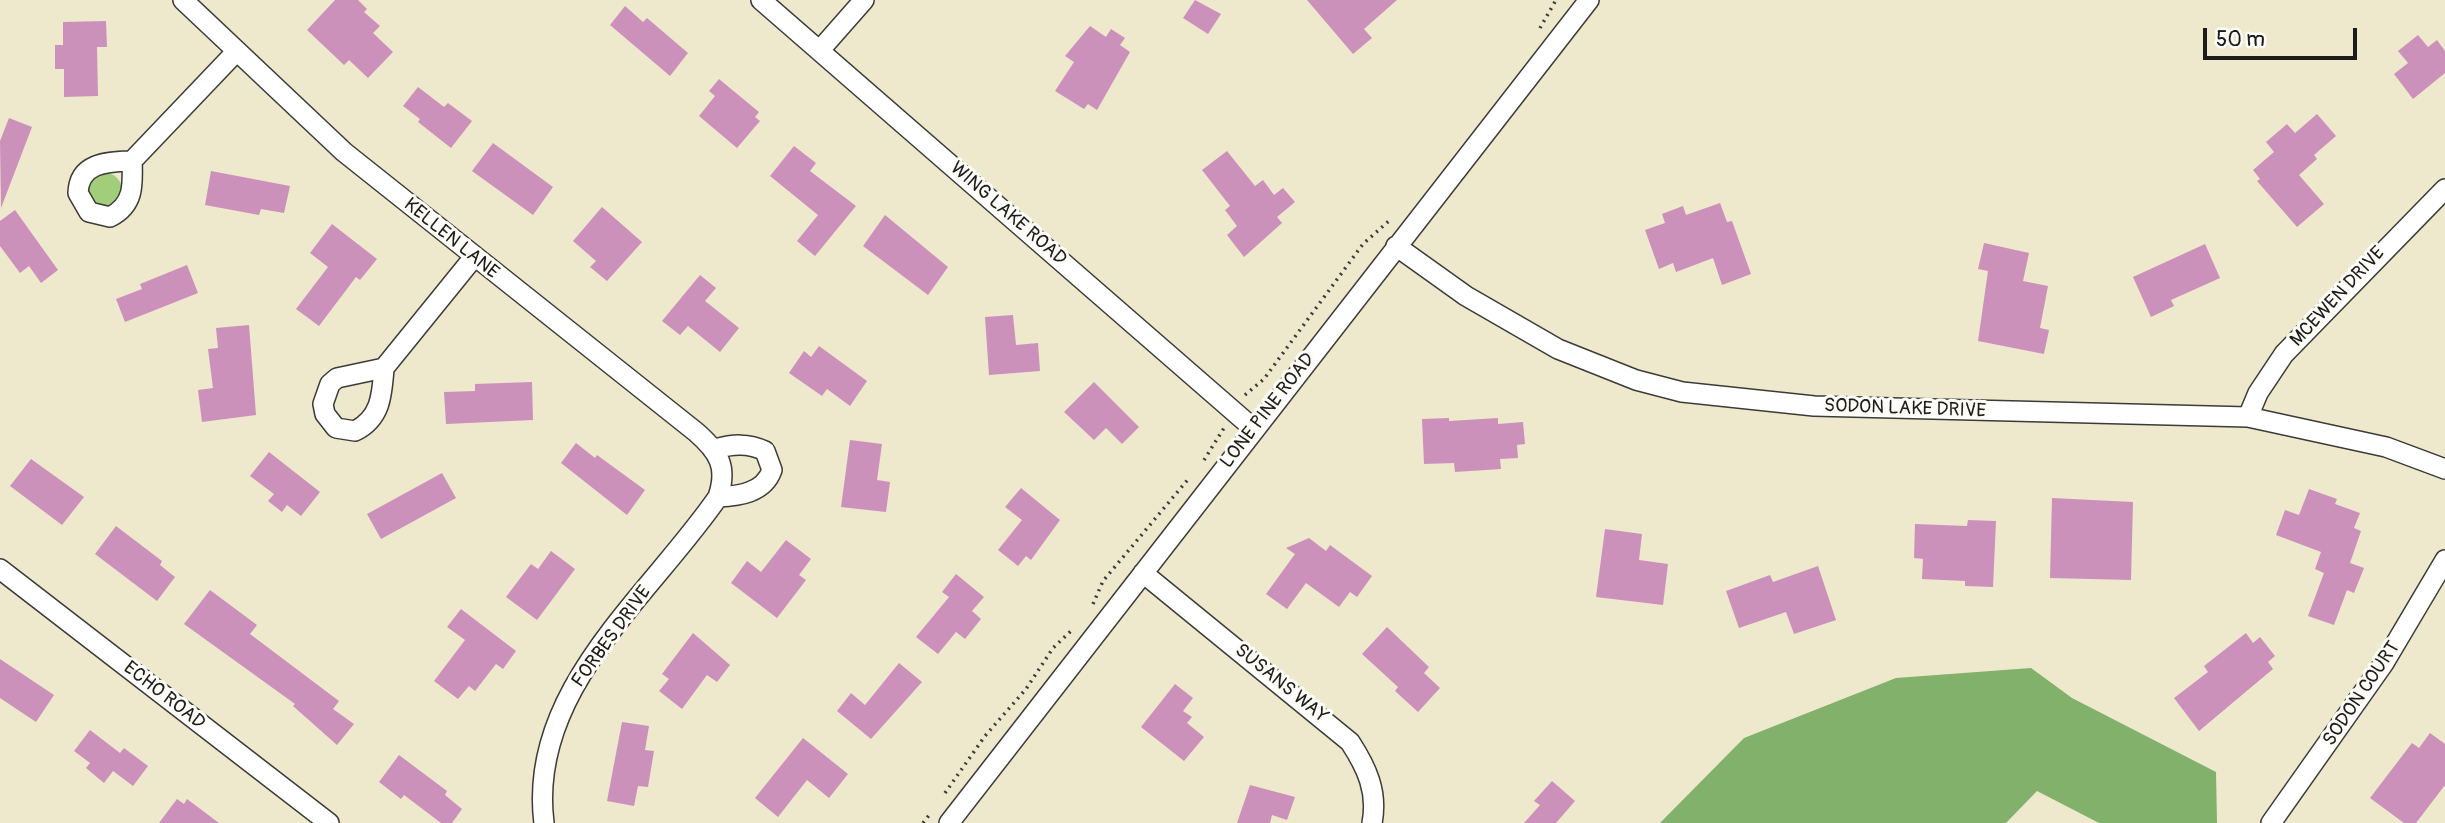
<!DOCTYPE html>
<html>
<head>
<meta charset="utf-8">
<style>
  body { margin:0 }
  #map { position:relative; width:2445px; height:823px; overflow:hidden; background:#eee8cd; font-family:Pangolin,sans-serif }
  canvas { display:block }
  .scale { position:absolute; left:2203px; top:28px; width:154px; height:32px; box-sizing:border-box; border:4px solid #1c1c1c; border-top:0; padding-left:9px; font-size:21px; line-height:24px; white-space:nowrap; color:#1c1c1c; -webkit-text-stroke:5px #fdfcf7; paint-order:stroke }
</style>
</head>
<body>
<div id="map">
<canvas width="2445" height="823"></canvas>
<div class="scale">50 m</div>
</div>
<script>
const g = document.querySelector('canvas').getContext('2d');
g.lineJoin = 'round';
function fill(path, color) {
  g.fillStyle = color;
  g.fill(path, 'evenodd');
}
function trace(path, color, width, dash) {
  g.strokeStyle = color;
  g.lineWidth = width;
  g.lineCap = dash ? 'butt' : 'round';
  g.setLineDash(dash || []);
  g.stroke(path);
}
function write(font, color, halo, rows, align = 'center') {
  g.font = font + ' Pangolin,sans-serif';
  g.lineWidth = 6;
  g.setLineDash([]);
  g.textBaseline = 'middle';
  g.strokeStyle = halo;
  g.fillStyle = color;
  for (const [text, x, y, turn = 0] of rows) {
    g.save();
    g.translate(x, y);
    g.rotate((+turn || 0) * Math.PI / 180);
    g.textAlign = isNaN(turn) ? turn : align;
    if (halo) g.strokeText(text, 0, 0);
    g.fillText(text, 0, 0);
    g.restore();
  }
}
fill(new Path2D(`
  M88 190a17 17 0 1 1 34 0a17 17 0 1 1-34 0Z`), '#a2ce7b');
fill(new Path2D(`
  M2031,668L2072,698L2216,772L2217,823H2099L2037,791L2006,823H1660L1744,738L1896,678Z`), '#81b16b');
fill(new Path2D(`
  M335,0H358L367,9L364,12L380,26L373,33L393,52L368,78L349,60L344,65L307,30Z
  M1195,0L1221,14L1208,34L1183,18Z
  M1307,0H1397L1364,29L1372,38L1353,54Z
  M625,6L643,22L647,18L688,53L670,76L610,25Z
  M106,21L107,47H97L98,96L64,97V69H55V45H63V22Z
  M1090,26L1106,37L1111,29L1125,38L1120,45L1130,52L1097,110L1088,104L1084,109L1055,91L1074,62L1065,56Z
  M2418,35L2428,47L2437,40L2445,51V73L2413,99L2394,74L2408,63L2398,51Z
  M719,79L759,112L755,117L760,121L737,148L699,116L715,96L709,91Z
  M418,87L444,107L448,103L472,121L451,148L418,122L420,119L403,106Z
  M2317,114L2336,136L2314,155L2317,159L2299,175L2324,204L2297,227L2257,181L2260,179L2253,170L2274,152L2266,142L2287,124L2295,133Z
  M9,118L32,127L1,208L0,141Z
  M493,143L553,187L533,215L472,171Z
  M794,146L816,163L810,171L856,206L815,256L797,241L818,215L770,176Z
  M1227,151L1255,186L1263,180L1274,195L1283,188L1295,202L1277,217L1282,223L1244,257L1227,235L1237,226L1225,210L1230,206L1202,170Z
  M211,171L290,186L284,213L261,209L259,215L205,205Z
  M1720,203L1727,222L1732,221L1751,274L1722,285L1713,258L1676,272L1673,263L1659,269L1645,230L1665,223L1662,214L1683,206L1686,215Z
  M602,207L642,242L607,281L590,267L596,261L573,241Z
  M15,210L58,270L41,283L29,266L20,273L0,246V221Z
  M885,215L948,267L928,295L863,246Z
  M332,224L377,259L360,280L356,277L319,326L296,309L328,267L310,253Z
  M1984,243L2029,253L2023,281L2048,286L2040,328L2049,330L2044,354L1978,341L1988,271L1978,269Z
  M2205,244L2220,278L2171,300L2174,306L2151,317L2133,277Z
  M187,265L198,293L125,322L116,299L142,289L140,284Z
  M700,275L716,288L705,301L739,328L720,352L688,326L680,335L662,321Z
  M1013,315L1016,345L1038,343L1040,371L989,375L985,317Z
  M249,325L256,415L202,422L198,390L213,388L208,349L218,348L216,328Z
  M819,346L867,381L850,406L827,389L822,396L789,373L804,351L811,357Z
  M532,382L533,420L446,424L444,392L475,391V384Z
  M1094,382L1139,427L1122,444L1106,428L1094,440L1064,412Z
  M1449,418V421L1498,418V424L1523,422L1525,444L1517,445L1518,458L1500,459L1501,469L1455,472L1454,463L1424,464L1422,419Z
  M850,440L882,444L877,480L890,482L886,512L841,507Z
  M576,443L595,458L597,455L645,490L627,515L561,463Z
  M269,452L320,492L301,516L287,505L282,512L268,501L274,494L250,476Z
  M31,459L84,497L62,525L10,486Z
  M442,473L456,498L381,539L367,514Z
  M1021,488L1060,520L1031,560L1026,556L1018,566L998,550L1022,520L1005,507Z
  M2309,489L2337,499L2335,504L2360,513L2354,528L2361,531L2350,563L2364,568L2354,593L2347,590L2334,625L2308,616L2324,573L2315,569L2321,552L2276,535L2285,510L2299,515Z
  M2052,498L2133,502L2131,580L2050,578Z
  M1968,520L1996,521L1993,587L1965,586V581L1922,579L1923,559L1914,558L1915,524L1967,526Z
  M116,526L162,561L160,565L175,577L157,601L95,554Z
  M1605,529L1642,534L1639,560L1668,564L1663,605L1596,597Z
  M1309,538L1326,551L1330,545L1372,576L1357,597L1350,592L1339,607L1306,583L1287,609L1266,594L1295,554L1286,548Z
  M786,540L811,559L799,575L806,580L777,618L731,583L747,561L761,572Z
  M551,551L575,569L537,620L506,597L531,564L538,569Z
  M1818,566L1836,620L1794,634L1786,612L1739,628L1726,591L1770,575L1773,582Z
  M956,574L984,597L972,611L981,619L965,639L956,632L938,654L916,637L949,597L942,592Z
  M210,590L257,625L250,634L339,701L333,709L354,724L337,745L293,706L295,704L184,624Z
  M461,609L516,651L503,669L496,664L475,691L469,686L458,699L434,681L465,640L447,627Z
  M1387,627L1429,667L1424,673L1440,688L1418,712L1395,691L1398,687L1362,654Z
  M693,633L730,665L717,682L707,675L682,709L659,691L669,679L662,674Z
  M2246,633L2253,643L2260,637L2275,656L2268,662L2273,669L2199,731L2174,698L2208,672L2204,666Z
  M0,659L54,695L36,722L0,698Z
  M899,663L922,682L871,739L837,711L851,693L865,705Z
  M1175,684L1193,698L1183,711L1192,717L1187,723L1204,737L1184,761L1141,727Z
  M622,722L649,726L645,750L654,751L648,787L638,786L634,806L607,801Z
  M90,730L120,753L124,748L148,766L133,786L113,771L104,783L86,768L90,763L74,751Z
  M2430,733L2445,744V785L2416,823H2404L2370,798L2412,743L2419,748Z
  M803,738L848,774L829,798L807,780L778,817L755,798Z
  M399,755L447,791L445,795L462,809L452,823H441L404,795L401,799L379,782Z
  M1552,781L1575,801L1556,823H1524L1540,805L1534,801Z
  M1250,785L1295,797L1287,820L1272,815L1270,823H1237Z
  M177,799L184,804L187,799L219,823H159Z`), '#cc91bb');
const minor = new Path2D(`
  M183,0L344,152L696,432C719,452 728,467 718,497C650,596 527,690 544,823
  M761,0L1254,429
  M820,50L864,0
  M132,161C133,185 134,205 110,217L89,212L78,193C79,162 108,162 132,161L235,53
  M1396,246L1466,296L1558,349L1636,380L1682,392L1814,406L2248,417L2386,447L2445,469
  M384,368C382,395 381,418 355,431L336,428L325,414L323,404L330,384L337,378L384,368L474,257
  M2248,417L2258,393L2284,354L2445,189
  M715,449C733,444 748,443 765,451L772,470C764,493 739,496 718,497
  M0,569L329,823
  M1143,573L1350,742C1367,768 1378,792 1372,823
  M949,823L1589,0
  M2271,823L2384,663L2445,560`);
trace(minor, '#3c3b37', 22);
trace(new Path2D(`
  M1540,28L1556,0
  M1245,395L1264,379L1363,244L1391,219
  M1204,460L1224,428
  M1093,604L1103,581L1190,477
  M945,793L985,736L1026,689L1053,648L1073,629
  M923,823L930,814`), '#3c3b37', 3.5, [2, 5]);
trace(minor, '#fff', 19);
write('19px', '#1c1c1c', '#fdfcf7', [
  ["WING LAKE ROAD",1008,214,41],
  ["KELLEN LANE",451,239,39],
  ["MCEWEN DRIVE",2338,297,-47],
  ["SODON LAKE DRIVE",1905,409,2],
  ["LONE PINE ROAD",1268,411,-52],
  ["FORBES DRIVE",612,637,-54],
  ["SUSANS WAY",1281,684,39],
  ["SODON COURT",2362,694,-56],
  ["ECHO ROAD",164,696,38]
]);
</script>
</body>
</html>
